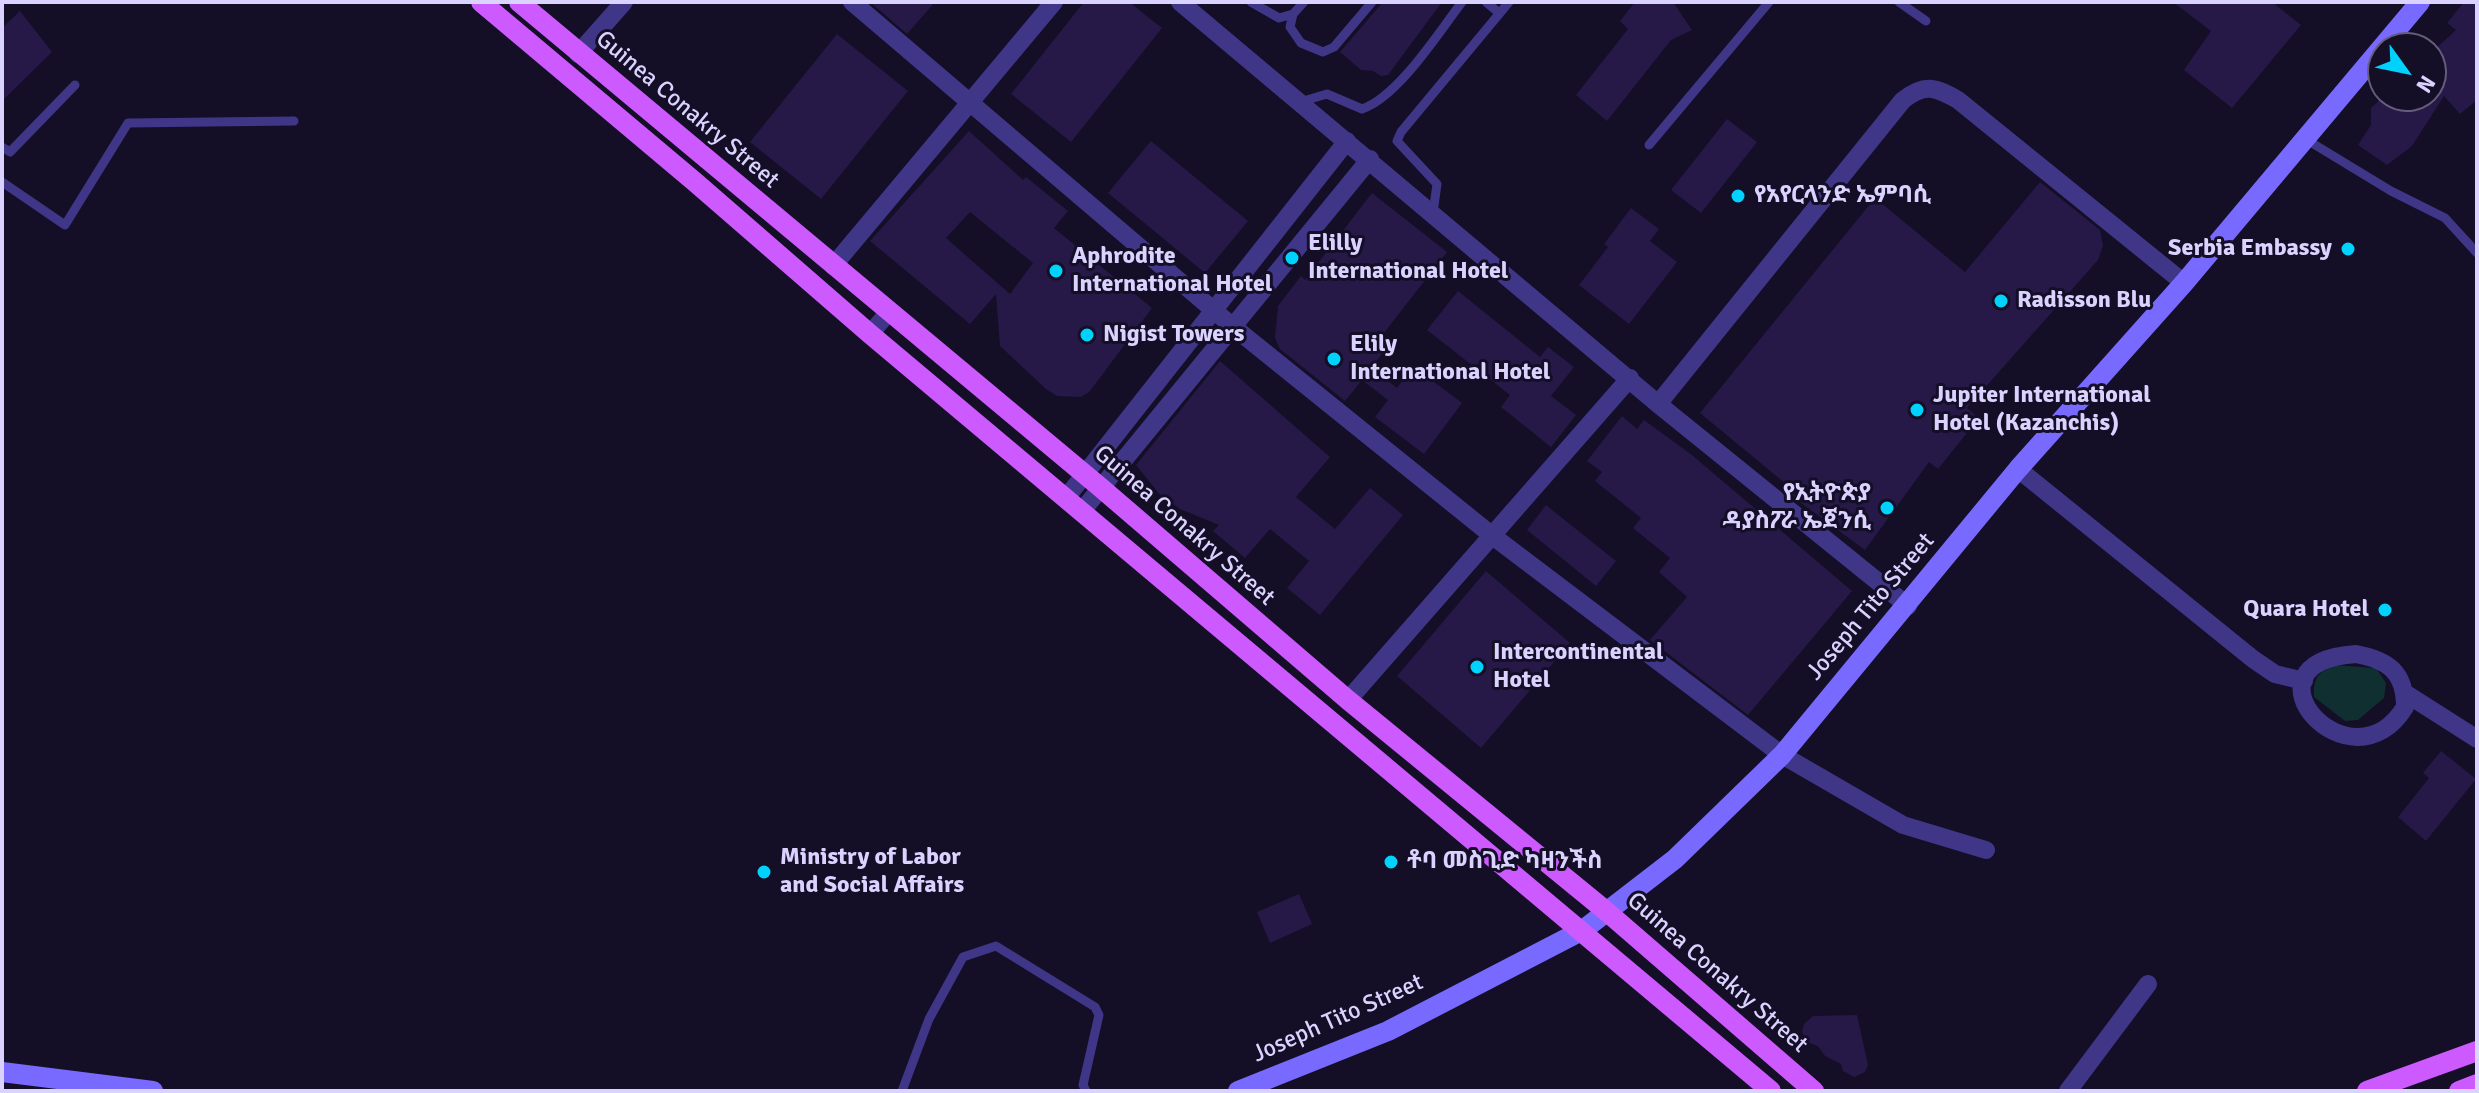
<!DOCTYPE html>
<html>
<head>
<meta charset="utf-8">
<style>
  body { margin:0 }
  #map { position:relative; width:2479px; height:1093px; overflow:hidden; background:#140e26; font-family:Signika,sans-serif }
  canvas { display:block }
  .frame { position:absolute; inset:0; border:4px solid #dbd3ff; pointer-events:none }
  .north { position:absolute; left:2367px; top:32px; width:80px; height:80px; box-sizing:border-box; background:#140e26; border:2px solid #645d7d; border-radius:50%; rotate:123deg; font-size:22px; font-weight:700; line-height:32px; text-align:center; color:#dbd3ff }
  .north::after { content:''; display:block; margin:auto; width:28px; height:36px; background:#00d2fe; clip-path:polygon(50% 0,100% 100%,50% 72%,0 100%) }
</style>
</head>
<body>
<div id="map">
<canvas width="2479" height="1093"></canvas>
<div class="frame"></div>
<div class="north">N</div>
</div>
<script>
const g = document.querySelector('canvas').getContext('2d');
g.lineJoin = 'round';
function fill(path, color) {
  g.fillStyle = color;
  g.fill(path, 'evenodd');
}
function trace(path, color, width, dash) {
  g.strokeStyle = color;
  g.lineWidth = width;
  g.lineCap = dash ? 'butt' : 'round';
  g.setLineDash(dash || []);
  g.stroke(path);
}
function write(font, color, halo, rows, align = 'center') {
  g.font = font + ' Signika,"Noto Sans Ethiopic",sans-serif';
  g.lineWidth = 6;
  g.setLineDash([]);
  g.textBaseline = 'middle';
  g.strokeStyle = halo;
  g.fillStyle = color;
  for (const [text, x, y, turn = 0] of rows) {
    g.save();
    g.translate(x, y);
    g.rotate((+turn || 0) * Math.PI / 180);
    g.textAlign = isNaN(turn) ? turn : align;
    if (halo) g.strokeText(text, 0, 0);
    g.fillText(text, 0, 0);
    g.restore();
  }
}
fill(new Path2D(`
  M2334,665L2376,668L2386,683L2384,698L2358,720L2345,721L2314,697C2313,679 2317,673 2334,665Z`), '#102f31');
fill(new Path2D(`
  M870,2H935L907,34Z
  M1084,2H1129L1162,28L1071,142L1011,94Z
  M1383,2H1442L1388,75L1381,76L1373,71L1361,70L1340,52Z
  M1635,2H1673L1692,30L1671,40L1607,121L1576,95L1628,29L1620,21Z
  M2173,2H2272L2301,25L2232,108L2184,70L2211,31Z
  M2464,2H2477V100L2460,114L2444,96L2412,146L2387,165L2358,145L2371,125V108L2382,98L2431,96V53L2456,30L2447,23Z
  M20,11L52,52L2,101V28Z
  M837,34L908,91L821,199L750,142Z
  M1727,119L1757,142L1701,213L1671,190Z
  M969,131L1023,180L1026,177L1068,211L1054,228L1152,308L1090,391L1081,397L1057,396L1046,389L1000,346L996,294L970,324L870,241ZM970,212L1033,263L1010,294L946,238Z
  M1151,141L1248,221L1205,273L1108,193Z
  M2040,182L2100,230L2103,246L2098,260L1967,408L1979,418L1938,469L1929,462L1865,550L1782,489L1786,484L1700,413L1875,198L1965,272Z
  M1372,193L1447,252L1380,338L1389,345L1371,368L1397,388L1413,366L1462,403L1424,454L1375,417L1388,400L1362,380L1345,401L1280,349L1275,338L1278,306L1301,276L1305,280Z
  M1631,208L1659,229L1650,241L1677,262L1629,324L1579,285L1608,247L1604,244Z
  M1458,291L1540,357L1548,347L1574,367L1551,396L1576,415L1551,447L1501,407L1510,395L1427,330Z
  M1220,361L1330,457L1296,497L1335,529L1370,488L1403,515L1320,615L1287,588L1309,561L1270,529L1245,558L1213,531L1219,525L1180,509L1161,496L1136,465Z
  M1622,416L1637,429L1644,420L1692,455L1852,591L1748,715L1650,640L1687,597L1659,572L1670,558L1633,528L1641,518L1595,481L1602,472L1587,461Z
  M1546,505L1616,561L1596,586L1527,530Z
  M1486,571L1570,643L1481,748L1397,676Z
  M2441,751L2476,779L2426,841L2398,817L2429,778L2423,773Z
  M1299,894L1312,924L1270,943L1257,912Z
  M1857,1015L1868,1065L1865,1072L1854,1077L1843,1071L1841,1064L1825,1056L1818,1046L1807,1042L1802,1032L1804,1024L1813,1016Z`), '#261948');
trace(new Path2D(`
  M1251,2L1279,18L1293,14
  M1304,2L1293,14L1290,27L1301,43L1323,52L1334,47L1372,2
  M1486,2L1498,12
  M1899,2L1926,21
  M1300,102L1327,94L1362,109C1398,97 1439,32 1462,2
  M2307,140L2391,191L2445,218L2477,253
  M1649,145L1769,2
  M2,147L10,152L75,85
  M2,182L65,225L128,123L294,121
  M1433,213L1437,184L1397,141L1401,132L1509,2
  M902,1091L929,1019L963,957L996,946L1095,1007L1099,1015L1083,1085L1086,1091`), '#3f3688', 9);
trace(new Path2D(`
  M852,2L1231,325L1494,537L1782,755L1903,825L1986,850
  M1180,2L1658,404L1908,606
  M578,54L624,2
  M833,266L1054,2
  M870,334L888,313
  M1658,404L1903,100C1925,83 1935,87 1958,100L2184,283
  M2018,469L2253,659L2275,674L2304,681
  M1066,498L1347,141
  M1082,511L1370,159
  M2356,654C2388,660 2405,672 2405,707C2351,795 2232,662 2356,654Z
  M2405,693L2477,739
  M1348,700L1630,378
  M2068,1091L2148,984`), '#3f3688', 18);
trace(new Path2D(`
  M2,1072L153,1091
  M1238,1091L1388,1031L1583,930L1675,859L1782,755L2018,469L2184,283L2420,2`), '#786aff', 20);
trace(new Path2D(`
  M481,2L695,182L870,334L1771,1091
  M519,2L1100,487L1348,700L1606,911L1814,1091
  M2367,1091L2477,1051
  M2459,1091L2477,1084`), '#cd5aff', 20);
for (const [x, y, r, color] of [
  [1738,196,8,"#00d2fe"],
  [2348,249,8,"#00d2fe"],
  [1292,258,8,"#00d2fe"],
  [1056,271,8,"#00d2fe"],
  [2001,301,8,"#00d2fe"],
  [1087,335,8,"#00d2fe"],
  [1334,359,8,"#00d2fe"],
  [1917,410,8,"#00d2fe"],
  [1887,508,8,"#00d2fe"],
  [2385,610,8,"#00d2fe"],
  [1477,667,8,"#00d2fe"],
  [1391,862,8,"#00d2fe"],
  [764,872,8,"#00d2fe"]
]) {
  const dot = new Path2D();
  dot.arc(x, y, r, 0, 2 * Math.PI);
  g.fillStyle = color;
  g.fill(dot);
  trace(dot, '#140e26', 3);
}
write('24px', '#dbd3ff', '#140e26', [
  ["Guinea Conakry Street",687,110,40],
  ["Guinea Conakry Street",1184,526,41],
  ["Joseph Tito Street",1871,607,-50],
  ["Guinea Conakry Street",1717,973,41],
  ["Joseph Tito Street",1338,1019,-24]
]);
write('bold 24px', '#dbd3ff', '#140e26', [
  ["የአየርላንድ ኤምባሲ",1754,196],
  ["Elilly",1308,244],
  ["International Hotel",1308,272],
  ["Serbia Embassy",2332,249,"right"],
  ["Aphrodite",1072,257],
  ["International Hotel",1072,285],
  ["Radisson Blu",2017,301],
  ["Nigist Towers",1103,335],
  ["Elily",1350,345],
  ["International Hotel",1350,373],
  ["Jupiter International",1933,396],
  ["Hotel (Kazanchis)",1933,424],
  ["የኢትዮጵያ",1871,494,"right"],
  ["ዳያስፖራ ኤጀንሲ",1871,522,"right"],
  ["Quara Hotel",2369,610,"right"],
  ["Intercontinental",1493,653],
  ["Hotel",1493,681],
  ["Ministry of Labor",780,858],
  ["and Social Affairs",780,886],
  ["ቶባ መስጊድ ካዛንችስ",1407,862]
], 'left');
</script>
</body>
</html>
